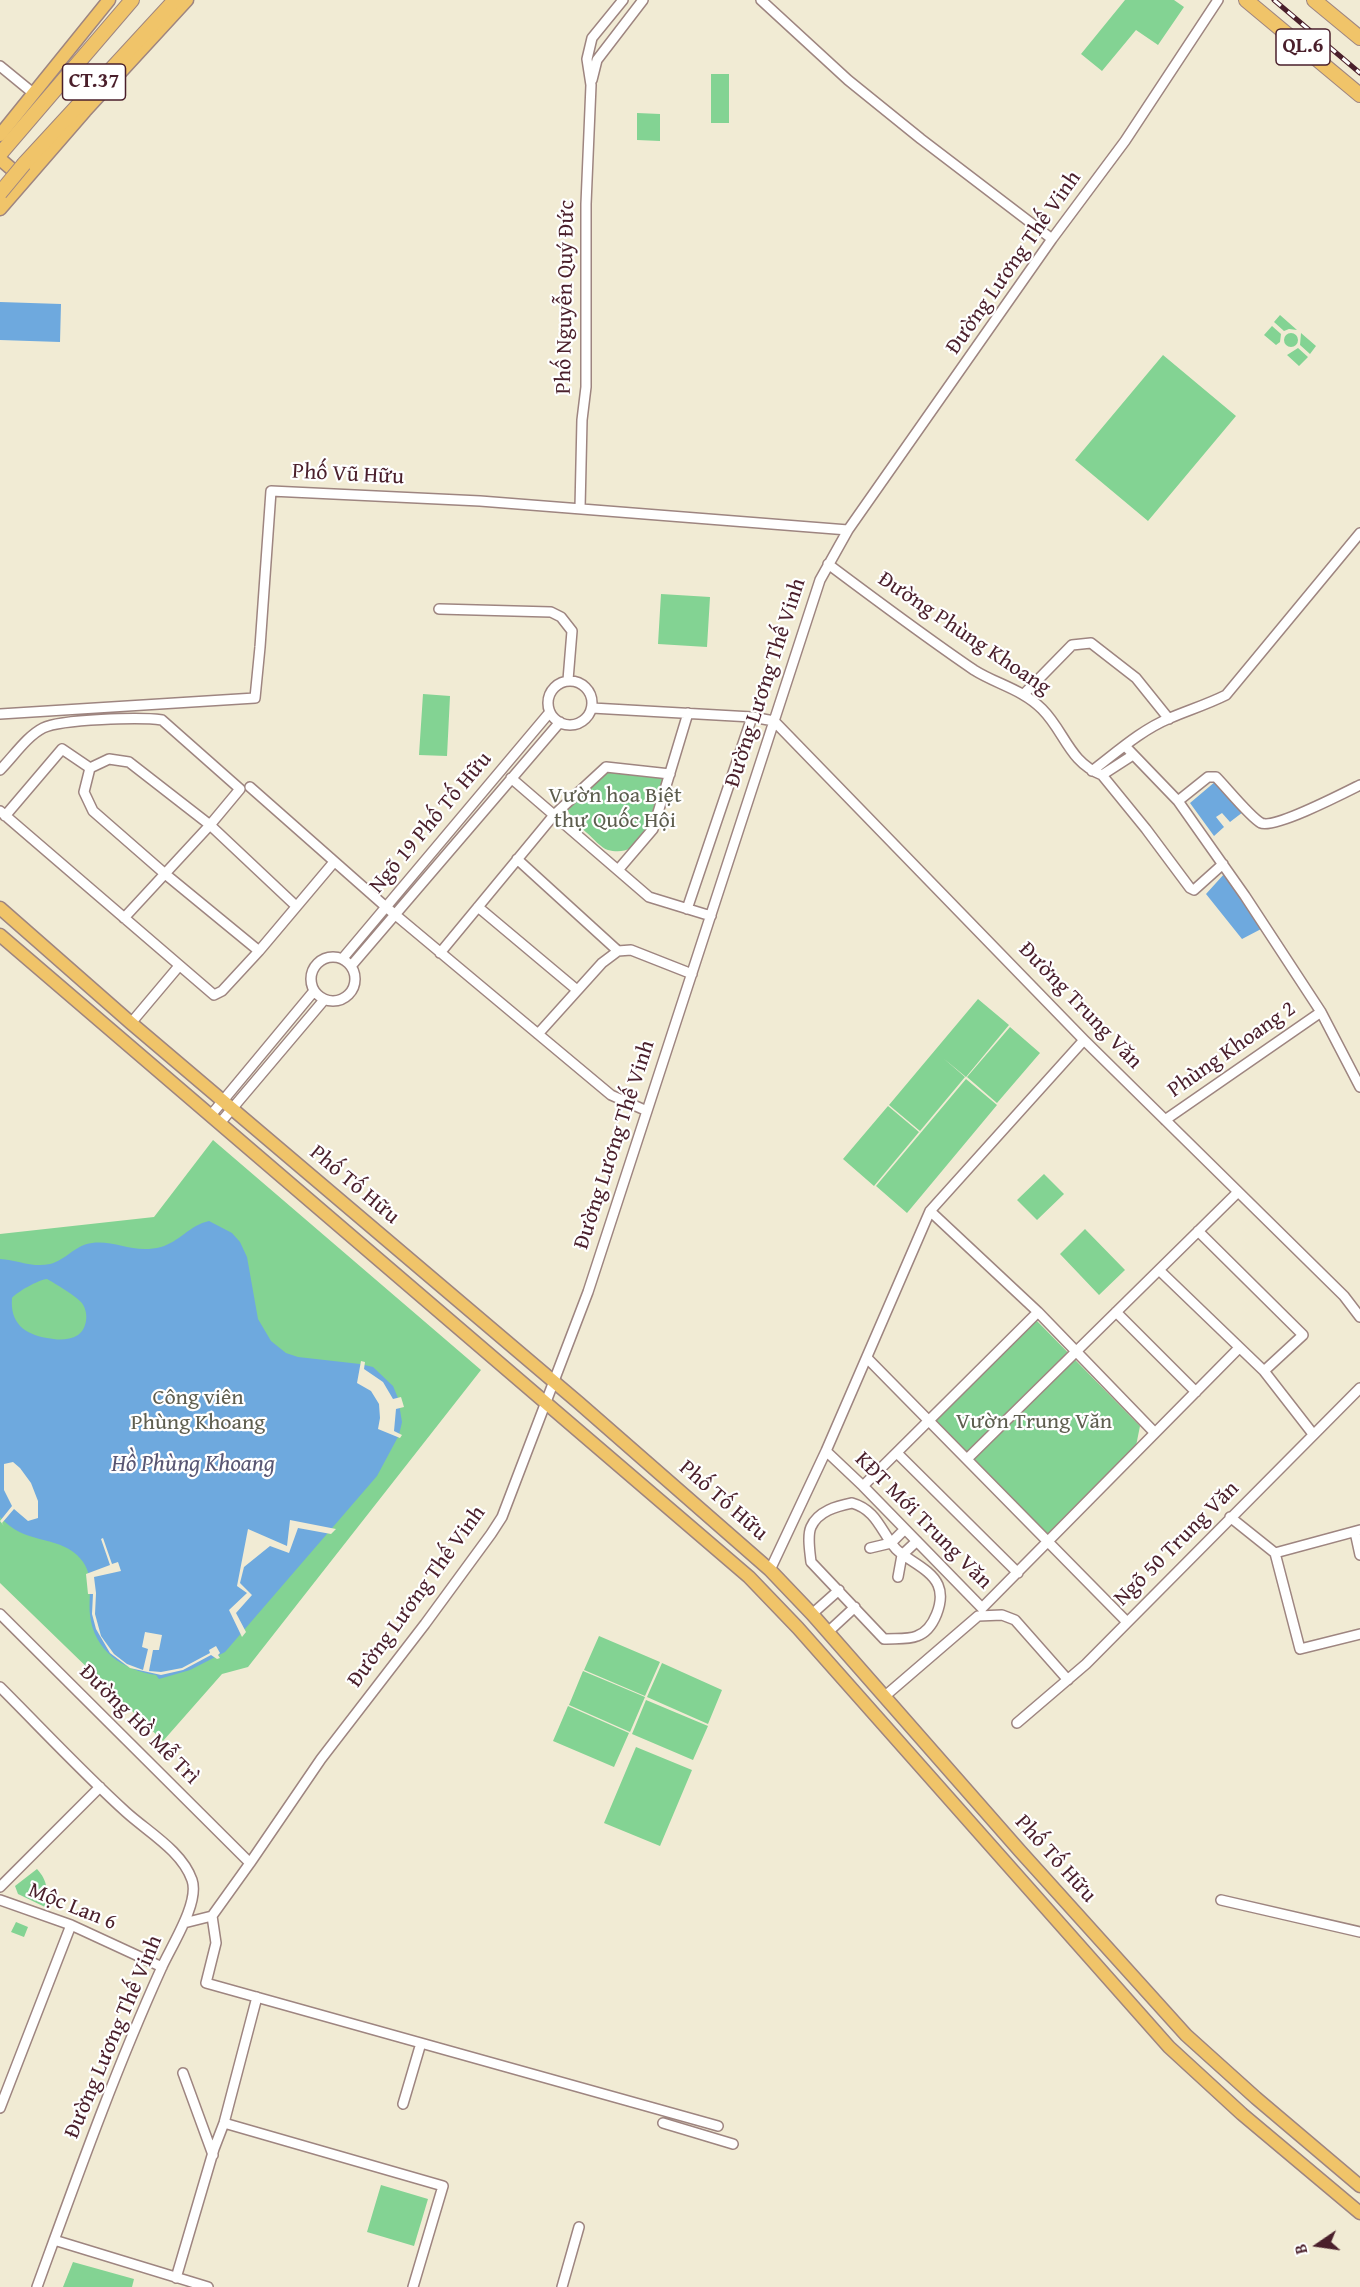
<!DOCTYPE html>
<html>
<head>
<meta charset="utf-8">
<style>
  body { margin:0 }
  #map { position:relative; width:1360px; height:2287px; overflow:hidden; background:#f1ebd4; font-family:"Gentium Book Plus",serif }
  canvas { display:block }
  .north { position:absolute; left:1288px; top:2215px; width:60px; height:60px; -webkit-text-stroke:4px #fff; paint-order:stroke; rotate:257deg; font-size:16px; font-weight:700; line-height:24px; text-align:center; color:#4a1f2b }
  .north::after { content:''; display:block; margin:auto; width:21px; height:27px; background:#4a1f2b; clip-path:polygon(50% 0,100% 100%,50% 72%,0 100%) }
</style>
</head>
<body>
<div id="map">
<canvas width="1360" height="2287"></canvas>
<div class="north">B</div>
</div>
<script>
const g = document.querySelector('canvas').getContext('2d');
g.lineJoin = 'round';
function fill(path, color) {
  g.fillStyle = color;
  g.fill(path, 'evenodd');
}
function trace(path, color, width, dash) {
  g.strokeStyle = color;
  g.lineWidth = width;
  g.lineCap = dash ? 'butt' : 'round';
  g.setLineDash(dash || []);
  g.stroke(path);
}
function write(font, color, halo, rows, align = 'center') {
  g.font = font + ' "Gentium Book Plus",serif';
  g.lineWidth = 4.5;
  g.setLineDash([]);
  g.textBaseline = 'middle';
  g.strokeStyle = halo;
  g.fillStyle = color;
  for (const [text, x, y, turn = 0] of rows) {
    g.save();
    g.translate(x, y);
    g.rotate((+turn || 0) * Math.PI / 180);
    g.textAlign = isNaN(turn) ? turn : align;
    if (halo) g.strokeText(text, 0, 0);
    g.fillText(text, 0, 0);
    g.restore();
  }
}
fill(new Path2D(`
  M1125,0H1174L1184,7L1158,45L1136,30L1102,71L1081,54Z
  M711,74H729V123H711Z
  M637,113L660,114V141L637,140Z
  M1280,315L1297,330L1289,329L1284,331L1274,322Z
  M1272,326L1281,334L1280,342L1276,345L1264,335Z
  M1284 340a7 7 0 1 1 14 0a7 7 0 1 1-14 0Z
  M1301,333L1316,346L1310,354L1300,345Z
  M1298,348L1308,357L1299,366L1287,355Z
  M1163,355L1236,416L1148,521L1075,460Z
  M661,594L710,597L707,647L658,644Z
  M423,694L450,696L447,756L419,755Z
  M606,767L633,774L656,775L663,778C664,798 646,835 630,848C625,852 615,852 608,850C601,848 593,838 587,833C577,824 569,818 566,804Z
  M978,999L1009,1025L966,1077L943,1058L965,1077L920,1131L889,1105Z
  M1010,1027L1040,1053L997,1103L967,1077Z
  M966,1079L997,1105L907,1213L876,1186Z
  M888,1106L919,1132L874,1186L843,1159Z
  M213,1140L481,1370L248,1667L222,1674L163,1741L0,1583V1234L154,1217Z
  M1044,1174L1064,1194L1037,1220L1017,1200Z
  M1085,1229L1125,1270L1099,1295L1060,1254Z
  M1035,1319L1140,1426L1134,1456L1049,1541L930,1422Z
  M599,1636L660,1662L645,1696L584,1670Z
  M662,1663L722,1690L708,1724L647,1697Z
  M583,1671L645,1697L630,1732L569,1705Z
  M646,1700L708,1726L693,1760L632,1734Z
  M568,1706L629,1733L614,1767L553,1741Z
  M636,1747L692,1770L660,1846L604,1823Z
  M37,1869C48,1881 48,1891 45,1907L18,1894L15,1886Z
  M16,1922L28,1927L24,1937L11,1932Z
  M381,2185L428,2199L414,2246L367,2232Z
  M73,2262L134,2279L132,2287H63Z`), '#83d393');
fill(new Path2D(`
  M0,302L61,304L60,342L0,340Z
  M1216,781L1243,812L1230,822L1222,813L1216,817L1224,827L1214,836L1190,803Z
  M1225,873L1263,928L1242,939L1206,894Z
  M209,1221L232,1233L240,1242L247,1257L258,1319L271,1341L286,1353L298,1357L360,1364L373,1367L393,1386L398,1398L402,1422L399,1435L377,1476L225,1652L190,1670L159,1679L156,1675C123,1670 94,1651 90,1615C88,1592 96,1573 77,1555C55,1535 25,1545 0,1517V1259C17,1260 33,1268 50,1264C66,1260 75,1245 92,1243C116,1240 133,1254 161,1247C179,1242 190,1225 209,1221ZM47,1279C53,1282 77,1297 81,1302C89,1311 88,1328 78,1335C68,1341 57,1340 47,1338C24,1334 10,1323 12,1298C17,1292 38,1280 47,1279Z`), '#6ea9de');
fill(new Path2D(`
  M361,1361L365,1362L364,1369L383,1382L393,1399L401,1397L404,1407L396,1409L394,1431L402,1435L400,1438L378,1429L380,1418L379,1404L371,1391L357,1383Z
  M13,1462L20,1468L31,1483L38,1501V1518L28,1521L14,1509L2,1523L4,1526L0,1521L12,1506L4,1490V1464Z
  M290,1520L336,1529L331,1534L298,1528L289,1553L270,1546L244,1567L240,1583L252,1595L236,1613L246,1632L242,1637L229,1610L247,1593L237,1586L248,1529L287,1546Z
  M103,1538L112,1564L118,1562L121,1571L94,1577L96,1593L95,1614L101,1636L114,1654L127,1664L143,1670L148,1649L142,1647L145,1632L162,1635L159,1650H153L149,1671L161,1672L182,1668L210,1653L209,1650L216,1646L220,1653L218,1655L220,1658L217,1659L211,1655L183,1670L161,1675L130,1668L110,1653L96,1629L92,1614L93,1594H88L86,1574L110,1565L101,1539Z`), '#f1ebd4');
const minor = new Path2D(`
  M761,0L848,80L921,139L1052,239
  M0,66L33,93
  M592,80L597,60L643,0
  M580,508L582,420L586,387V204L591,85L587,59L592,38L623,0
  M828,564C876,600 924,636 974,670C996,684 1022,689 1042,709C1065,732 1069,762 1102,775L1146,829L1190,888L1194,890L1223,864
  M439,609L551,612L561,617L572,631L568,680
  M548 703a22 22 0 1 1 44 0a22 22 0 1 1-44 0Z
  M1024,694L1072,645L1091,643L1136,678L1169,719
  M592,708L752,717L774,721
  M0,714L255,698L260,647L271,491L480,501L848,530
  M774,721L1084,1040L1344,1296L1360,1317
  M1125,746L1178,801L1245,896L1321,1012L1360,1087
  M0,770C13,757 27,736 43,728C61,719 141,717 162,720L240,789L210,825L124,918
  M1092,771C1117,752 1141,730 1170,718C1189,710 1208,704 1226,695L1360,533
  M1102,775L1133,755
  M511,778L649,897L711,916
  M250,787L386,907L611,1095L647,1111
  M1178,801L1208,777H1216C1226,787 1250,817 1261,823C1274,829 1344,793 1360,785
  M0,811L214,995L222,991L259,951L334,862
  M5,816L62,749L90,768
  M517,859L618,951
  M618,870L653,829L688,713
  M478,907L577,990
  M687,909L752,717
  M259,951L164,873L93,811L84,792L90,768L109,759L129,762L210,825L296,906
  M440,953L554,815L606,767L670,774
  M311 979a22 22 0 1 1 44 0a22 22 0 1 1-44 0Z
  M343,958L550,712
  M351,966L560,722
  M131,1023L179,966
  M538,1034L602,963L618,951L631,950L692,974
  M211,1115L314,991
  M1165,1120L1321,1012
  M220,1123L324,1000
  M930,1211L1038,1312L1155,1433
  M1198,1231L1303,1335L1264,1371
  M1159,1270L1264,1371L1313,1434
  M1116,1312L1196,1392
  M867,1358L1127,1622
  M826,1451L863,1486L982,1608L1239,1348
  M897,1453L1018,1573
  M967,1459L1238,1192
  M863,1486L1038,1312
  M852,1503C877,1510 881,1532 896,1549C907,1560 931,1569 938,1585C945,1601 934,1630 917,1636C908,1640 894,1638 884,1639L811,1562C810,1552 807,1536 811,1527C818,1511 837,1506 852,1503Z
  M1230,1517L1275,1553L1300,1649L1360,1634
  M1355,1532L1360,1555
  M870,1548L891,1543L905,1529
  M1275,1553L1360,1530
  M770,1570L826,1451L930,1211L1084,1040
  M898,1577L902,1555L917,1541
  M0,1614L250,1863
  M812,1614L839,1590
  M828,1632L855,1607
  M0,1687C42,1729 83,1773 126,1812C148,1832 182,1851 192,1880C200,1903 170,1948 161,1969C114,2073 76,2180 37,2287
  M885,1696L978,1616L1002,1615L1015,1620L1068,1680
  M1017,1723L1086,1664L1360,1388
  M0,1887L100,1787
  M0,1900L71,1925L162,1967
  M1221,1900L1360,1932
  M212,1916L216,1943L206,1983L718,2126
  M184,1923L212,1916L250,1863L321,1759L425,1624L491,1534L502,1517L588,1292L820,580L848,530L1052,239L1125,141L1218,0
  M183,2073L213,2155
  M403,2104L421,2043
  M0,2108L71,1925
  M224,2123L443,2186L413,2287
  M663,2123L733,2144
  M54,2240L208,2287
  M176,2278L214,2149L224,2123L257,1997
  M562,2287L579,2227`);
const major = new Path2D(`
  M0,135L109,0
  M0,159L22,178
  M0,209L85,111L187,0
  M0,908L131,1023L579,1403L770,1570L812,1614L1020,1851L1186,2035L1256,2098L1360,2186
  M0,935L749,1577L798,1628L1169,2047L1242,2114L1360,2213`);
const highway = new Path2D(`
  M1246,0L1360,95
  M1314,0L1360,38
  M0,154L132,0
  M24,164L175,0`);
trace(minor, '#9e8580', 12);
trace(major, '#9e8580', 15);
trace(highway, '#9e8580', 16);
trace(minor, '#fff', 9);
trace(major, '#f0c469', 12);
trace(highway, '#f0c469', 14);
const rail = new Path2D(`
  M1274,0L1360,73`);
trace(rail, '#4a1f2b', 5);
trace(rail, '#fff', 3, [9]);
const highwayBridge = new Path2D(`
  M0,193L24,164`);
trace(highwayBridge, '#9e8580', 16, []);
trace(highwayBridge, '#f0c469', 14);
for (const [x, y, w] of [
  [1303,47,54],
  [94,82,63]
]) {
  const box = new Path2D();
  box.roundRect(x - w / 2, y - 18, w, 36, 4.5);
  g.fillStyle = '#fff';
  g.fill(box);
  trace(box, '#4a1f2b', 1.5);
}
write('bold 21px', '#4a1f2b', null, [
  ["QL.6",1303,47],
  ["CT.37",94,82]
]);
write('22px', '#4a1f2b', '#fff', [
  ["Đường Lương Thế Vinh",1014,263,-55],
  ["Phố Nguyễn Quý Đức",566,297,-89],
  ["Phố Vũ Hữu",348,475,3],
  ["Đường Phùng Khoang",964,634,34],
  ["Đường Lương Thế Vinh",766,683,-72],
  ["Ngõ 19 Phố Tố Hữu",431,823,-50],
  ["Đường Trung Văn",1080,1006,46],
  ["Phùng Khoang 2",1232,1050,-35],
  ["Đường Lương Thế Vinh",615,1145,-72],
  ["Phố Tố Hữu",354,1185,40],
  ["Phố Tố Hữu",723,1501,41],
  ["KĐT Mới Trung Văn",923,1521,45],
  ["Ngõ 50 Trung Văn",1177,1544,-45],
  ["Đường Lương Thế Vinh",417,1597,-54],
  ["Đường Hồ Mễ Trì",139,1725,45],
  ["Phố Tố Hữu",1055,1859,48],
  ["Mộc Lan 6",72,1907,22],
  ["Đường Lương Thế Vinh",114,2037,-67]
]);
write('22px', '#5e5e4f', '#fff', [
  ["Vườn hoa Biệt",615,796],
  ["thự Quốc Hội",615,821],
  ["Công viên",198,1398],
  ["Phùng Khoang",198,1423],
  ["Vườn Trung Văn",1034,1422]
]);
write('italic 24px', '#585673', '#fff', [
  ["Hồ Phùng Khoang",193,1465]
]);
</script>
</body>
</html>
